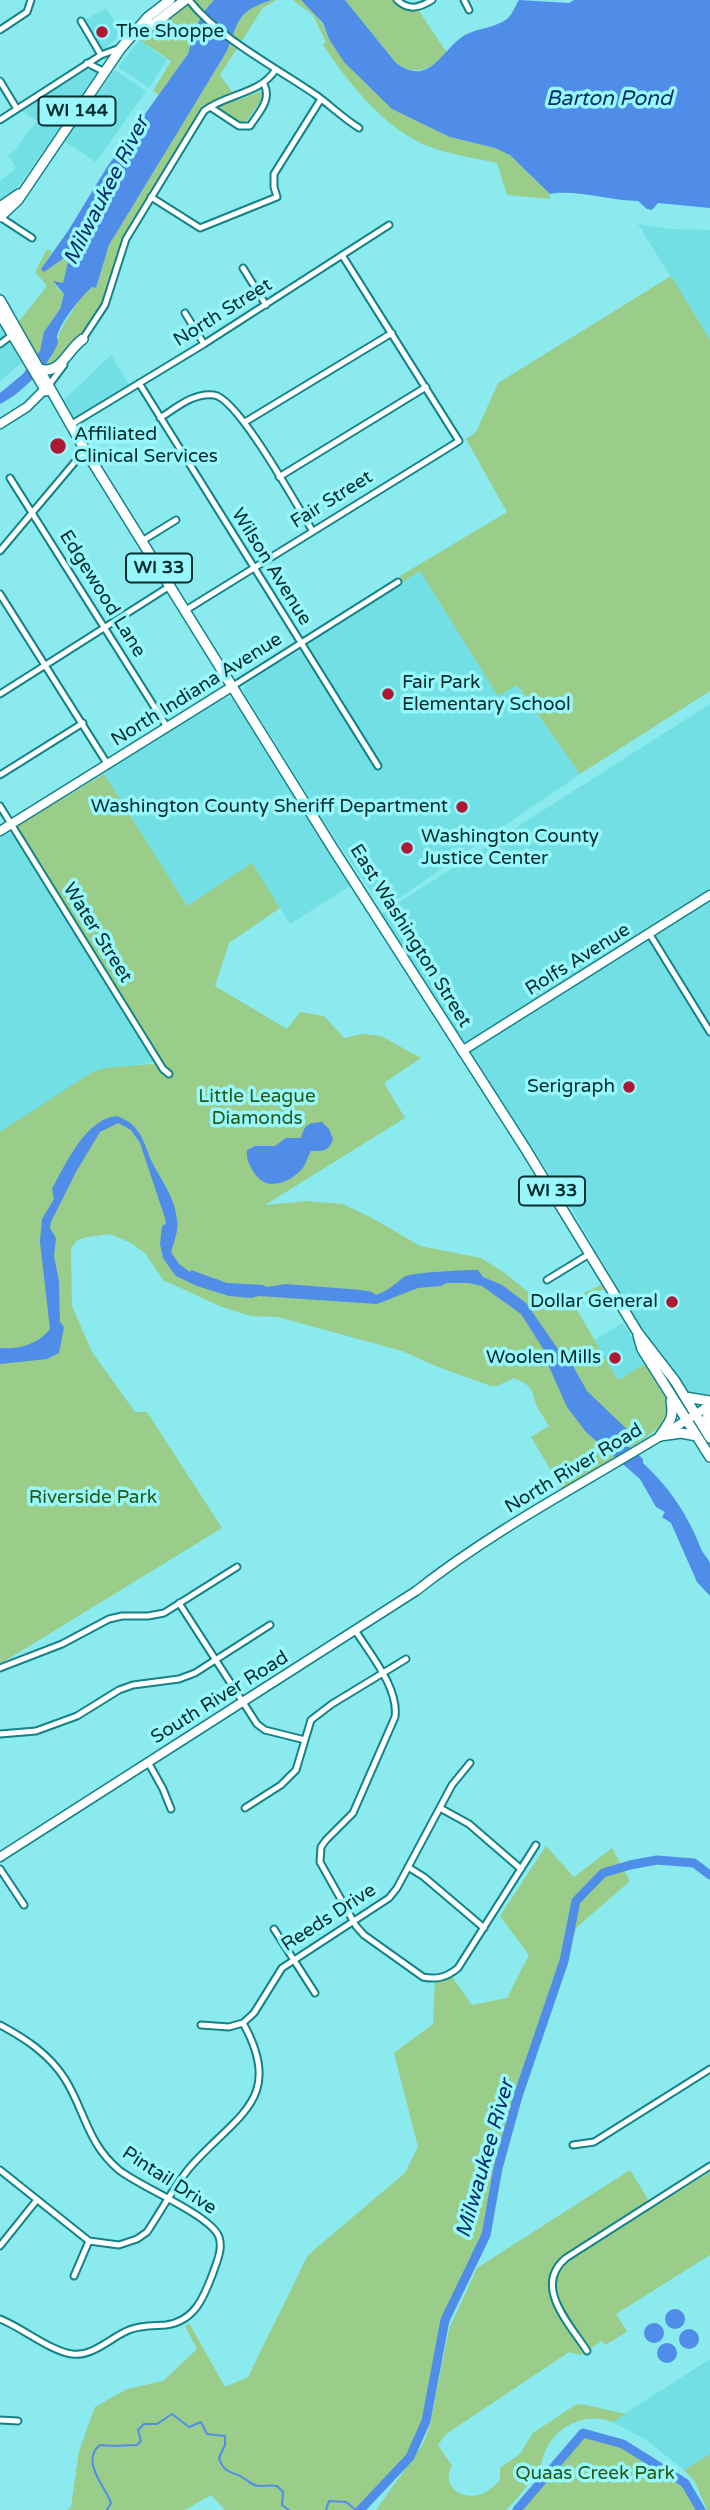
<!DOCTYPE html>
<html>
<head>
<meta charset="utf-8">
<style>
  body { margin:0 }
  canvas { display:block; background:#8aeaed }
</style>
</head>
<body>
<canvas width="710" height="2510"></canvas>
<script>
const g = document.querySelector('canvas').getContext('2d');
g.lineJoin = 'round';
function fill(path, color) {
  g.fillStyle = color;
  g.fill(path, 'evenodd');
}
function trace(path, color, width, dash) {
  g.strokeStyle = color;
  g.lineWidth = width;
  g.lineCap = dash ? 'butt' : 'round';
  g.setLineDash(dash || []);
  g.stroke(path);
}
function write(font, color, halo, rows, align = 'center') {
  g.font = font + ' "Varela Round",sans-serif';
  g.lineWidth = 7;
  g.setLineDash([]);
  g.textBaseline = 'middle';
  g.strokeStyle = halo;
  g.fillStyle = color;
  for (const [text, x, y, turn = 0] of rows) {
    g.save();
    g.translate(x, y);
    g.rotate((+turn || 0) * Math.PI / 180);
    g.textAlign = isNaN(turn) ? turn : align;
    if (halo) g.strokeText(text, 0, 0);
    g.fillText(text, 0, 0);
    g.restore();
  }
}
fill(new Path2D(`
  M106,8L122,33L101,52L83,21Z
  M140,40L167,60L149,88L118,67Z
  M87,70H95L97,75L15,191L0,204V181L16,168L8,155L20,147L18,145L37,121L22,111Z
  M115,70L146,91L96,162L64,141Z
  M638,224L669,229L710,230V340Z
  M0,321L24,360L0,381Z
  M111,355L129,385L75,419L72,418L62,402Z
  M420,571L498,696L516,685L580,774L399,898L386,901L372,893L330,831L243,691L244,686L272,666L300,651L377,771L383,767L308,646L311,642Z
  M227,697L235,700L350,886L290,924L252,863L187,906L104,774L118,762L208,707Z
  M710,704V1435L638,1322L561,1191L376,917Z
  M8,832L13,835L154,1062L140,1064L0,1132V837Z
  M623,1323L647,1363L618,1380L594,1340Z
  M710,2359V2454L684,2470L645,2439L612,2422Z`), '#71dfe3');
fill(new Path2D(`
  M192,0H214L208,6L193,34L188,54L159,95L153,91L171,61L140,40Z
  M272,0H276L262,9L220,75L233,93L236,101L262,91L265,92L264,97L244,124L210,103L203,109L124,236L108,290L94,318L54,367L43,365L50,359L58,341L59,333L80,298L92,287L96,288L109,245L227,51C239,20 237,11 272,0Z
  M293,0H301C315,12 323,22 329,39L450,137L495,148L510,155L550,194V199L507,195L497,163C476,158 453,155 433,148C387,132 349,84 323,45L326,42L313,15Z
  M345,0H395L406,8L419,11L447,53C431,69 416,77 396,63Z
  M47,249L52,252L41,269L64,257L68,262L63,283L54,282L58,289L64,294L60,309L44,332L43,348L36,356L17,324L47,286L35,272Z
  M671,276L710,340V691L580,774L517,685L498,696L420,571L403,582L400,576L507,512L466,439L476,432L498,383Z
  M104,774L187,906L252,863L280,908L229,943L215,986L287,1029L300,1012L324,1016L344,1038L362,1034L381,1036L421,1058L384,1083L405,1118L265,1205L307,1201L343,1204L374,1219L420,1246L481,1258L505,1273L535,1298L547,1294L578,1296L601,1285L603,1289L585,1301L577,1310L618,1380L647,1363L670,1406L666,1422L644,1439L562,1489L531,1437L549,1426C545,1419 539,1411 536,1404C531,1387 532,1386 514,1378L497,1386H491L438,1367L402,1351L278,1317L251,1316L222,1307L163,1280L145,1253L131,1243L110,1234L87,1237L76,1241L71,1249L72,1306L92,1352L135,1412H147L222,1528L0,1664V1132L91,1073L105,1068L163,1063L18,828L19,825Z
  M546,1846L574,1877L612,1848L630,1881L577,1927L531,2055L486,2235L445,2320L433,2390L419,2440L410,2457L360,2510H225L211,2495L185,2510H67L71,2507L79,2451L95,2407L127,2389L163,2381L197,2349L185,2326L189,2323L225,2387L248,2377L308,2255L405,2173L418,2147L394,2053L433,2024L435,1979L450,1974L472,2005L507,1998L529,1955L500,1916Z
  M630,2170L653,2207L710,2172V2255L616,2314L627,2331L625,2333L605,2345L602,2341L580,2355L569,2352L446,2434L438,2445L452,2466C440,2487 463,2501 482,2494C489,2491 495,2485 500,2480V2468L520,2454L533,2433L575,2405L581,2404L626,2414L612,2422C589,2413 565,2422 550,2442C543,2451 543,2463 537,2472C527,2486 518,2498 506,2510H376L423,2444L430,2425L449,2329L477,2268Z
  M583,2433L623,2444L685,2483L702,2510H517Z
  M710,2454V2510H707L695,2482L684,2470Z`), '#9acc8a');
fill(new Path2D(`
  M214,0H272C237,11 239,20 227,51L109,245L96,288L92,287C81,297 60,322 57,337C57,339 58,340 58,342C52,363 20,395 0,404V393L23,374L40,351L44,332L60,309L64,294L53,281L63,283L68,262L64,258L44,272L41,269L68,231L107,167L188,54C193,35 199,14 214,0Z
  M301,0H345L396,63C431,88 441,49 465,35C478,28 495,28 507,19C512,15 515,6 519,0L569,3L574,0H710V208L658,203L652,210L647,209L638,201C611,201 574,189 550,194L510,155L495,148L450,137L392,109L344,62L329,39L323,23Z
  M117,1116C144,1126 143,1145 154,1166C164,1184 175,1199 177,1220C179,1231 174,1241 171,1252L179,1264L190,1272L191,1270L227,1283L263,1285L267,1287L286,1284L361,1290L372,1292L376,1295C388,1291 395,1284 404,1277C412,1272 466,1270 478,1270L483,1277L502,1285L526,1303L560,1352L564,1350L587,1391L634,1436L625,1443L643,1459V1463C670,1488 688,1515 701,1549C703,1554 708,1558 710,1563C710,1572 710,1587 710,1596L697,1582L671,1523L662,1517L665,1512L656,1507L640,1479L586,1432L567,1407L546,1360L549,1358L521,1314L482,1286L468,1283H447L441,1286L418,1288L377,1304L259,1296L251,1298L229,1296L197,1286L176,1276L172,1271L163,1258L160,1244L162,1226L166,1224L165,1218L140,1143L131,1130L118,1123L100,1132L76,1172L51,1222L50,1228L56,1238L54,1256L59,1281L60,1322L64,1327L59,1353L47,1359L0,1364V1348C18,1350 39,1344 50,1329L40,1242L42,1219L54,1199L52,1189C65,1165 86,1118 117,1116Z
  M322,1122L329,1129L333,1139C329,1152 322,1151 311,1151C307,1157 306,1166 300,1171C286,1185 264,1191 253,1171C249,1164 246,1159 247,1150L255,1146H275L286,1138H301C305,1124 308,1123 322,1122Z
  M665 2319a10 10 0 1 1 20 0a10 10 0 1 1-20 0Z
  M644 2333a10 10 0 1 1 20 0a10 10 0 1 1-20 0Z
  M679 2339a10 10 0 1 1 20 0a10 10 0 1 1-20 0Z
  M657 2353a10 10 0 1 1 20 0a10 10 0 1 1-20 0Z`), '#4f8de9');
trace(new Path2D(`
  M107,2510L111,2503C105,2486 80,2461 100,2445C112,2447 124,2445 137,2445L141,2441L138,2430L144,2424H157L172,2414L189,2427L201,2422L207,2434L225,2436V2445L219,2458C225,2476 233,2470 245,2479C250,2482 252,2486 260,2486C266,2486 271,2485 277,2486L283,2492L282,2505L289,2510
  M326,2510L329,2501L346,2502L356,2510`), '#4f8de9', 2);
trace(new Path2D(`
  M167,1251L171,1220
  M360,2510L410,2457L426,2421L445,2320L486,2235L498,2168L518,2096L564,1961L576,1901L603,1873L630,1865L657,1860L694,1863L710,1875
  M517,2510L583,2433L623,2444L685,2483L701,2510`), '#4f8de9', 9);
const street = new Path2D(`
  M189,0C217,37 277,68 316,95C331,106 343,118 359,128
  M397,0C409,11 419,8 432,0
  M464,0L469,10
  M81,21L101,55
  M0,30L27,12L31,0
  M87,63L103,71
  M0,81L17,109
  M210,107L239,126H250C259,112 272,100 264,84
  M0,120L101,55L120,48
  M151,197L200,228L277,197L274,187V174L321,99
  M0,217L32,238
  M243,268L266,305
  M185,313L204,344
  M82,340L105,305L126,239L204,111C227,93 260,95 276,69
  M0,344L12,335
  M139,383L378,766
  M49,385L64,365
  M160,418C176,408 194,392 214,395C238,398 297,506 312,530
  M245,422L392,333
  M72,424L204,344L389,225
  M279,477L426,387
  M10,478L167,727
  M142,541L176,520
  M0,551L85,450
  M0,594L108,765
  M186,610L459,441L342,255
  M233,686L398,582
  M0,694L170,586
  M0,775L83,723
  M0,806L163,1069L169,1074
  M649,933L710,1032
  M547,1280L591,1253
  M179,1603L257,1724L265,1730L305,1740
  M355,1630C370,1654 399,1688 395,1717L353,1813L326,1840L321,1847L320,1862L356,1926L364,1935L423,1977C437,1980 447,1977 458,1968L536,1845
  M0,1668L62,1644L109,1619L122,1616H148L164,1613L237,1567
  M0,1734L36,1731L77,1716L119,1690L133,1685L179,1679L195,1673L270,1625
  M148,1762L163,1789L171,1809
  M245,1808L281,1785L296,1770L311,1720L332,1704L406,1659
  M440,1808L469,1824L521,1869
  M408,1867L424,1877L484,1928
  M0,1869L24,1905
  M274,1929L315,1993
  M0,2025C26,2039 49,2054 65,2079C85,2111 87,2143 119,2170C140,2187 211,2215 219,2237C223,2249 217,2261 213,2273C204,2297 195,2321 166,2325C154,2326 141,2325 129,2330C111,2337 93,2357 72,2354C52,2352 21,2327 0,2319
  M201,2025L229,2027L243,2023L254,2013L282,1968L389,1898L397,1888L452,1785L470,1763
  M573,2145L594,2142L710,2069
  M0,2170L89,2241L119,2245L137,2239L147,2232C162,2210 175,2184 192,2165C238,2114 285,2098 243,2023
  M0,2246L36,2201
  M74,2276L89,2241
  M587,2351C570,2324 532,2286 566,2258L710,2166
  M0,2420L18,2421`);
const secondary = new Path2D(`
  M0,424L27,407L49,385
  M0,831L233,686
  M462,1051L710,895
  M0,1857L416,1591C507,1519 613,1469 710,1405`);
const primary = new Path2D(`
  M139,32L154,24L185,0
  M0,207L19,194
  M0,217L18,200L121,48L148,17L170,0
  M0,300L85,450L332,847L525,1148L638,1333L675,1381L710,1438
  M0,314L46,391
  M40,369C61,375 66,351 83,339
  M638,1335L642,1349L710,1457
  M685,1397L710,1401
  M708,1434L707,1418L710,1409
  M660,1436C670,1421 674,1419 671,1401
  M660,1436L681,1433L697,1436`);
trace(street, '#138387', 9);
trace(secondary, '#138387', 11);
trace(primary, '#138387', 12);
trace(street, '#fff', 5);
trace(secondary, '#fff', 8);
trace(primary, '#fff', 9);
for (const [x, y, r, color] of [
  [102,32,7,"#ad1835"],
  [58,446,9,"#ad1835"],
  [388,694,7,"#ad1835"],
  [462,807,7,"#ad1835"],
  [407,848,7,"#ad1835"],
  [629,1087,7,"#ad1835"],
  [672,1302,7,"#ad1835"],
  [615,1358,7,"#ad1835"]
]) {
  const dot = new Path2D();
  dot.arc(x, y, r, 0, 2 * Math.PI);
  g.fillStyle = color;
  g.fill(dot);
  trace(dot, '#98f7fa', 2.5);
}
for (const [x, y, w] of [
  [77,111,77],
  [159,568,66],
  [552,1191,66]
]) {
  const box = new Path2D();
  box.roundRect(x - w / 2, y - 14.5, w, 29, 5);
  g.fillStyle = '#98f7fa';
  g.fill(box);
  trace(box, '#012d2f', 2);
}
write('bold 18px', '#012d2f', null, [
  ["WI 144",77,111],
  ["WI 33",159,568],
  ["WI 33",552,1191]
]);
write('19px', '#012d2f', '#98f7fa', [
  ["The Shoppe",116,32],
  ["Affiliated",74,435],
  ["Clinical Services",74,457],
  ["Fair Park",402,683],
  ["Elementary School",402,705],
  ["Washington County Sheriff Department",448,807,"right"],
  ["Washington County",421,837],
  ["Justice Center",421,859],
  ["Serigraph",615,1087,"right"],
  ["Dollar General",658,1302,"right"],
  ["Woolen Mills",601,1358,"right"]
], 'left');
write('19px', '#012d2f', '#98f7fa', [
  ["North Street",223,313,-32],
  ["Fair Street",332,500,-32],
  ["Wilson Avenue",271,567,58],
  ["Edgewood Lane",102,594,58],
  ["North Indiana Avenue",197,690,-32],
  ["Water Street",97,933,58],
  ["East Washington Street",410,936,58],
  ["Rolfs Avenue",578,960,-32],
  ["North River Road",574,1469,-31],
  ["South River Road",220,1698,-32],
  ["Reeds Drive",329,1918,-33],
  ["Pintail Drive",169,2181,33]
]);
write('19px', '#295916', '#98f7fa', [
  ["Little League",257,1097],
  ["Diamonds",257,1119],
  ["Riverside Park",93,1498],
  ["Quaas Creek Park",595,2474]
]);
write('italic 21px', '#062f68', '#98f7fa', [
  ["Barton Pond",609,99],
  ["Milwaukee River",107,191,-63],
  ["Milwaukee River",486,2159,-74]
]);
</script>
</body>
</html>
